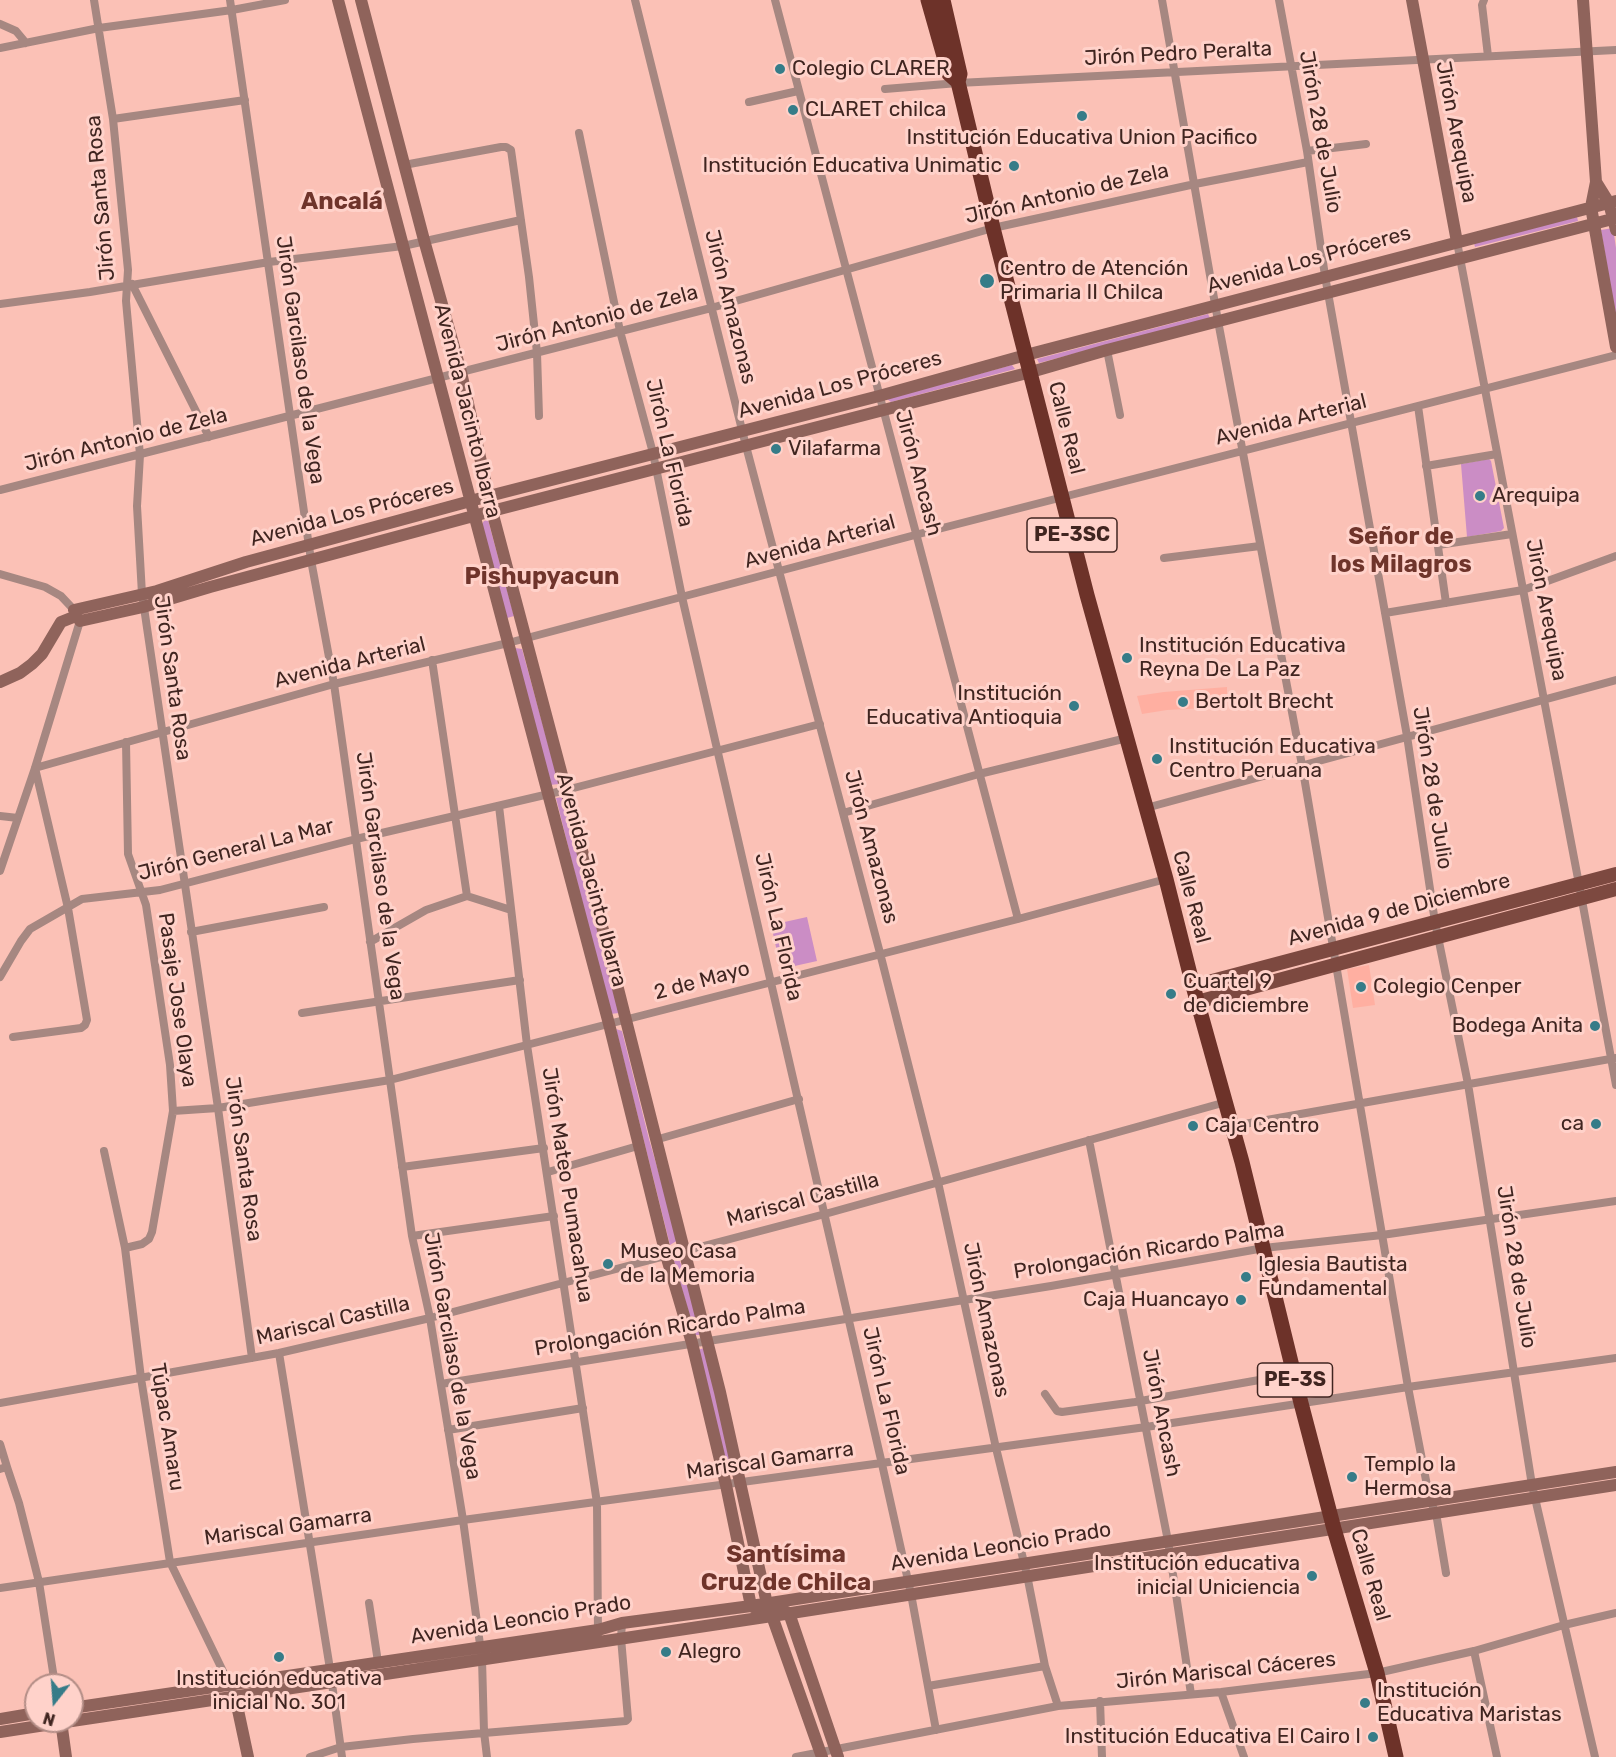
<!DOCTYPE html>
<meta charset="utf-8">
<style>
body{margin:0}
#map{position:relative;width:1616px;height:1757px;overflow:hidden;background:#fbc1b6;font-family:Rubik,sans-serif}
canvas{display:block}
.north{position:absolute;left:24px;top:1673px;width:60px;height:60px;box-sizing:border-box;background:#ffd2ca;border:2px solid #b38d86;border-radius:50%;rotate:197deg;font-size:16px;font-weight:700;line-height:24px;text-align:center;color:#402520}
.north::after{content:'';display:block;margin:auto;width:21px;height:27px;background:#367c88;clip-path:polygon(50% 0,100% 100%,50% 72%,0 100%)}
</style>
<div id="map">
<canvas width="1616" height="1757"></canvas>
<div class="north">N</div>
</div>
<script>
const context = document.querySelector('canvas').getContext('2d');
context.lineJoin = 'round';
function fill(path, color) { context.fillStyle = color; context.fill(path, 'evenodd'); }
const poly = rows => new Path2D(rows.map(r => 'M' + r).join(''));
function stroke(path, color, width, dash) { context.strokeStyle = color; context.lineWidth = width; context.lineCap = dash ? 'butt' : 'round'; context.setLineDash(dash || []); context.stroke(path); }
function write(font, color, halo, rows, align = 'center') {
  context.font = font + ' Rubik,sans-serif'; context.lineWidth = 6; context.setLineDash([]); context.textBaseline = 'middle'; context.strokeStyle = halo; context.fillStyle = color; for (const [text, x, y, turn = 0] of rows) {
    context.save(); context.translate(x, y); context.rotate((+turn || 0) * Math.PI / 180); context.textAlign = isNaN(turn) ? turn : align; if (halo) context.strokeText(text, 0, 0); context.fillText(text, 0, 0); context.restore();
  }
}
fill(poly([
 [1227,687,1227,707,1167,710,1142,714,1137,696,1164,692],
 [1369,965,1375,1005,1353,1008,1347,969]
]), '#ffafa1');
fill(poly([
 [1577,217,1578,221,1475,247,1474,243],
 [1613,228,1616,248,1616,320,1601,230],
 [1208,314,1210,318,1039,363,1037,359],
 [1012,365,1015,369,891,402,887,399],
 [1489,459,1491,461,1504,528,1501,531,1467,537,1461,464],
 [488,520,514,616,507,618,482,524,484,521],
 [515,648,522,649,559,784,550,785],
 [563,797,619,1013,610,1014,556,798],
 [807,917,817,961,781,969,771,925],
 [616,1029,622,1031,649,1139,678,1240,670,1245],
 [679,1259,691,1290,703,1335,695,1335,674,1261],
 [704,1348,733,1464,728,1476,698,1350]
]), '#cb8dc5');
stroke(poly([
 [94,0,113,119,128,270,126,301,140,455,137,506,142,594,218,1108,252,1358],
 [230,0,311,560,334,684,412,1236,430,1318,463,1520,482,1659,484,1732,487,1757],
 [635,0,746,446,880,953,938,1182,996,1448,1027,1575,1045,1666,1058,1706],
 [775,0,1018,919],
 [1162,0,1218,321,1302,765,1408,1387,1430,1501,1436,1513,1446,1573],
 [1279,0,1307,151,1325,276,1407,736,1435,922,1468,1084,1532,1485,1595,1757],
 [1484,0,1482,5,1488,56],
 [0,24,16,31,26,43],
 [0,48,99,28,232,10,285,0],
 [885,89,958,83,1616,50],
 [749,102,798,91],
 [113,119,245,100],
 [579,133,620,331,653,453,682,597,882,1464,911,1594,936,1730],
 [1307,151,1366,144],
 [404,165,501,147,506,147,511,150,529,277,537,353,539,416],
 [1457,242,1579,884,1616,1085],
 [132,284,209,437],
 [0,304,90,292,269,262,403,246,521,220],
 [1107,350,1120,415],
 [1418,406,1446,603],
 [1426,466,1497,454],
 [0,490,711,308,993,228,1195,184,1308,162],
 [1438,545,1512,534],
 [1164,558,1260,546],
 [0,574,45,587,61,596,76,612],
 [1385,613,1523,590,1616,556],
 [432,660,467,896],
 [499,806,527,1045,597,1503,598,1635],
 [1146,808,1616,680],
 [843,813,979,774,1127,738],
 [0,816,18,818],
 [0,871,35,768,80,621,80,618],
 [191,932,324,907],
 [370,942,426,910,467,896,511,910],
 [0,977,21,941,30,929,82,899,160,890,356,839,566,790,820,724],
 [302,1013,520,980],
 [13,1037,81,1028,85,1025,87,1020,68,908,35,768,334,684,508,643,915,535,1616,355],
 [173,1111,218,1108,390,1080,1018,919,1166,879],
 [1233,1126,1616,1058],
 [655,1140,799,1099],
 [1089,1140,1168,1541,1191,1694],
 [104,1151,125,1248,141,1378,170,1562,235,1696],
 [402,1167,544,1148],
 [548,1172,638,1146],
 [412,1236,554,1216],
 [125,1248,142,1244,149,1239,152,1232,173,1111,170,1065,146,905,128,854,126,742],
 [279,1353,330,1669,342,1757],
 [441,1384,1051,1286,1264,1248,1382,1235,1616,1201],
 [1045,1394,1057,1411,1062,1412,1135,1402,1293,1374],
 [0,1403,279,1353,430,1318,825,1214,1226,1102],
 [448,1430,583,1408],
 [0,1444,7,1467,0,1469],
 [7,1467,19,1503,39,1582,55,1685],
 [0,1588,463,1520,1146,1427,1408,1387,1616,1358],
 [369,1603,378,1662],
 [1474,1651,1497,1757],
 [928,1686,1045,1666],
 [1221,1692,1244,1757],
 [1100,1701,1102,1757],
 [310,1757,341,1747,413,1739,626,1721,628,1719,621,1638,622,1623],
 [796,1757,1058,1706,1221,1692,1377,1673,1474,1651,1564,1625,1616,1613]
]), '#a68781', 8);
stroke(poly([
 [338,0,609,1024,666,1255,692,1343,726,1485,751,1606,772,1616,822,1757],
 [361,0,424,240,461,372,492,511,607,945,720,1392,767,1604,789,1613,838,1757],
 [1412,0,1457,242],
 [1583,0,1596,182,1591,207,1616,347],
 [1596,182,1609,203,1616,230],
 [74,610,157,591,246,562,489,496,879,396,1026,355,1616,201],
 [80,621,143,607,210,587,492,511,1031,372,1107,350,1616,218],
 [0,682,20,673,32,664,42,654,61,622,76,616],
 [235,1696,248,1757],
 [72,1708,598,1630,622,1623,751,1606,1616,1472],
 [0,1719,36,1713],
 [61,1721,66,1757],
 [72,1721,772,1616,1616,1485],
 [0,1732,71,1721]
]), '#8f635b', 12);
stroke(poly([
 [1193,986,1616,874],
 [1197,1002,1616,889]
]), '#7d4940', 14);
stroke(poly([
 [928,0,949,74,958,82],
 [943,0,960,74,958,82,993,228,1087,595,1166,879,1193,986,1242,1162,1301,1403,1334,1529,1377,1673,1396,1757]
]), '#6d3229', 15);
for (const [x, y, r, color] of [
 [780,69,6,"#367c88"],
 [793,110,6,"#367c88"],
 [1082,116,6,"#367c88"],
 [1014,166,6,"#367c88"],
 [987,281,8,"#367c88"],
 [776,449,6,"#367c88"],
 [1480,496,6,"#367c88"],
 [1127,658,6,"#367c88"],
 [1183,702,6,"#367c88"],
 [1074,706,6,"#367c88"],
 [1157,759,6,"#367c88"],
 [1361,987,6,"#367c88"],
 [1171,994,6,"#367c88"],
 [1595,1026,6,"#367c88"],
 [1596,1124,6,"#367c88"],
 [1193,1126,6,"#367c88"],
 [608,1264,6,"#367c88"],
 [1246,1277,6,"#367c88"],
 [1241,1300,6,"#367c88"],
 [1352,1477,6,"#367c88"],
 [1312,1576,6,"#367c88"],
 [666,1652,6,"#367c88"],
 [279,1657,6,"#367c88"],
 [1365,1703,6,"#367c88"],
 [1373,1737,6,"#367c88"]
]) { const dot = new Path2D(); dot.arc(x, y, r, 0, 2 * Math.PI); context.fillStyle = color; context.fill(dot); stroke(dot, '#ffd2ca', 2); }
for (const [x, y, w] of [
 [1072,535,90],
 [1295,1380,75]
]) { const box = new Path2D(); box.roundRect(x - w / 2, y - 17, w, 34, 4.5); context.fillStyle = '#ffd2ca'; context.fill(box); stroke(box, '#402520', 1.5); }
write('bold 20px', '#402520', null, [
 ["PE-3SC",1072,535],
 ["PE-3S",1295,1380]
]);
write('21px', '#402520', '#ffd2ca', [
 ["Jirón Pedro Peralta",1178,54,-3],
 ["Jirón 28 de Julio",1320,132,80],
 ["Jirón Arequipa",1456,132,79],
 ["Jirón Antonio de Zela",1067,194,-13],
 ["Jirón Santa Rosa",101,198,-95],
 ["Avenida Los Próceres",1309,260,-15],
 ["Jirón Amazonas",730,307,76],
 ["Jirón Antonio de Zela",597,319,-15],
 ["Jirón Garcilaso de la Vega",300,360,82],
 ["Avenida Los Próceres",840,385,-15],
 ["Avenida Jacinto Ibarra",467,411,76],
 ["Avenida Arterial",1291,420,-14],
 ["Calle Real",1066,428,76],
 ["Jirón Antonio de Zela",126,440,-14],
 ["Jirón La Florida",669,453,77],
 ["Jirón Ancash",918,473,75],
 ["Avenida Los Próceres",352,513,-15],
 ["Avenida Arterial",820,542,-15],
 ["Jirón Arequipa",1546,610,79],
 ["Avenida Arterial",350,663,-14],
 ["Jirón Santa Rosa",172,678,82],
 ["Jirón 28 de Julio",1432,788,81],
 ["Jirón Amazonas",871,847,75],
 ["Jirón General La Mar",236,850,-14],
 ["Jirón Garcilaso de la Vega",380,876,82],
 ["Avenida Jacinto Ibarra",591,880,75],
 ["Calle Real",1191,897,75],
 ["Avenida 9 de Diciembre",1399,910,-15],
 ["Jirón La Florida",778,927,77],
 ["2 de Mayo",702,981,-15],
 ["Pasaje Jose Olaya",177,1000,82],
 ["Jirón Santa Rosa",243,1159,82],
 ["Jirón Mateo Pumacahua",567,1185,81],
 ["Mariscal Castilla",803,1200,-15],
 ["Prolongación Ricardo Palma",1149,1251,-9],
 ["Jirón 28 de Julio",1516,1267,81],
 ["Jirón Amazonas",986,1320,78],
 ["Mariscal Castilla",333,1321,-13],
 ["Prolongación Ricardo Palma",670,1328,-9],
 ["Jirón Garcilaso de la Vega",452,1356,80],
 ["Jirón La Florida",886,1401,77],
 ["Jirón Ancash",1161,1413,79],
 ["Túpac Amaru",167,1427,81],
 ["Mariscal Gamarra",770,1461,-8],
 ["Mariscal Gamarra",288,1527,-8],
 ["Avenida Leoncio Prado",1001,1547,-9],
 ["Calle Real",1370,1575,74],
 ["Avenida Leoncio Prado",521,1620,-9],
 ["Jirón Mariscal Cáceres",1226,1671,-6]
]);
write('21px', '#402520', '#ffd2ca', [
 ["Colegio CLARER",792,69],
 ["CLARET chilca",805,110],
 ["Institución Educativa Union Pacifico",1082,138,"center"],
 ["Institución Educativa Unimatic",1002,166,"right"],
 ["Centro de Atención",1000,269],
 ["Primaria II Chilca",1000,293],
 ["Vilafarma",788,449],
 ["Arequipa",1492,496],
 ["Institución Educativa",1139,646],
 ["Reyna De La Paz",1139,670],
 ["Institución",1062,694,"right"],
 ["Educativa Antioquia",1062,718,"right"],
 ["Bertolt Brecht",1195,702],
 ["Institución Educativa",1169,747],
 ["Centro Peruana",1169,771],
 ["Cuartel 9",1183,982],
 ["de diciembre",1183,1006],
 ["Colegio Cenper",1373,987],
 ["Bodega Anita",1583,1026,"right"],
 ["ca",1584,1124,"right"],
 ["Caja Centro",1205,1126],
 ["Museo Casa",620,1252],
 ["de la Memoria",620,1276],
 ["Iglesia Bautista",1258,1265],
 ["Fundamental",1258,1289],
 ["Caja Huancayo",1229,1300,"right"],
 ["Templo la",1364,1465],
 ["Hermosa",1364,1489],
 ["Institución educativa",1300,1564,"right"],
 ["inicial Uniciencia",1300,1588,"right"],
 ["Alegro",678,1652],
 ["Institución educativa",279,1679,"center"],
 ["inicial No. 301",279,1703,"center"],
 ["Institución",1377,1691],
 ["Educativa Maristas",1377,1715],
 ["Institución Educativa El Cairo I",1361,1737,"right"]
], 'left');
write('bold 24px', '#6f342b', '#ffd2ca', [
 ["Ancalá",342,202],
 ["Señor de",1401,537],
 ["los Milagros",1401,565],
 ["Pishupyacun",542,577],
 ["Santísima",786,1555],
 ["Cruz de Chilca",786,1583]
]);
</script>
